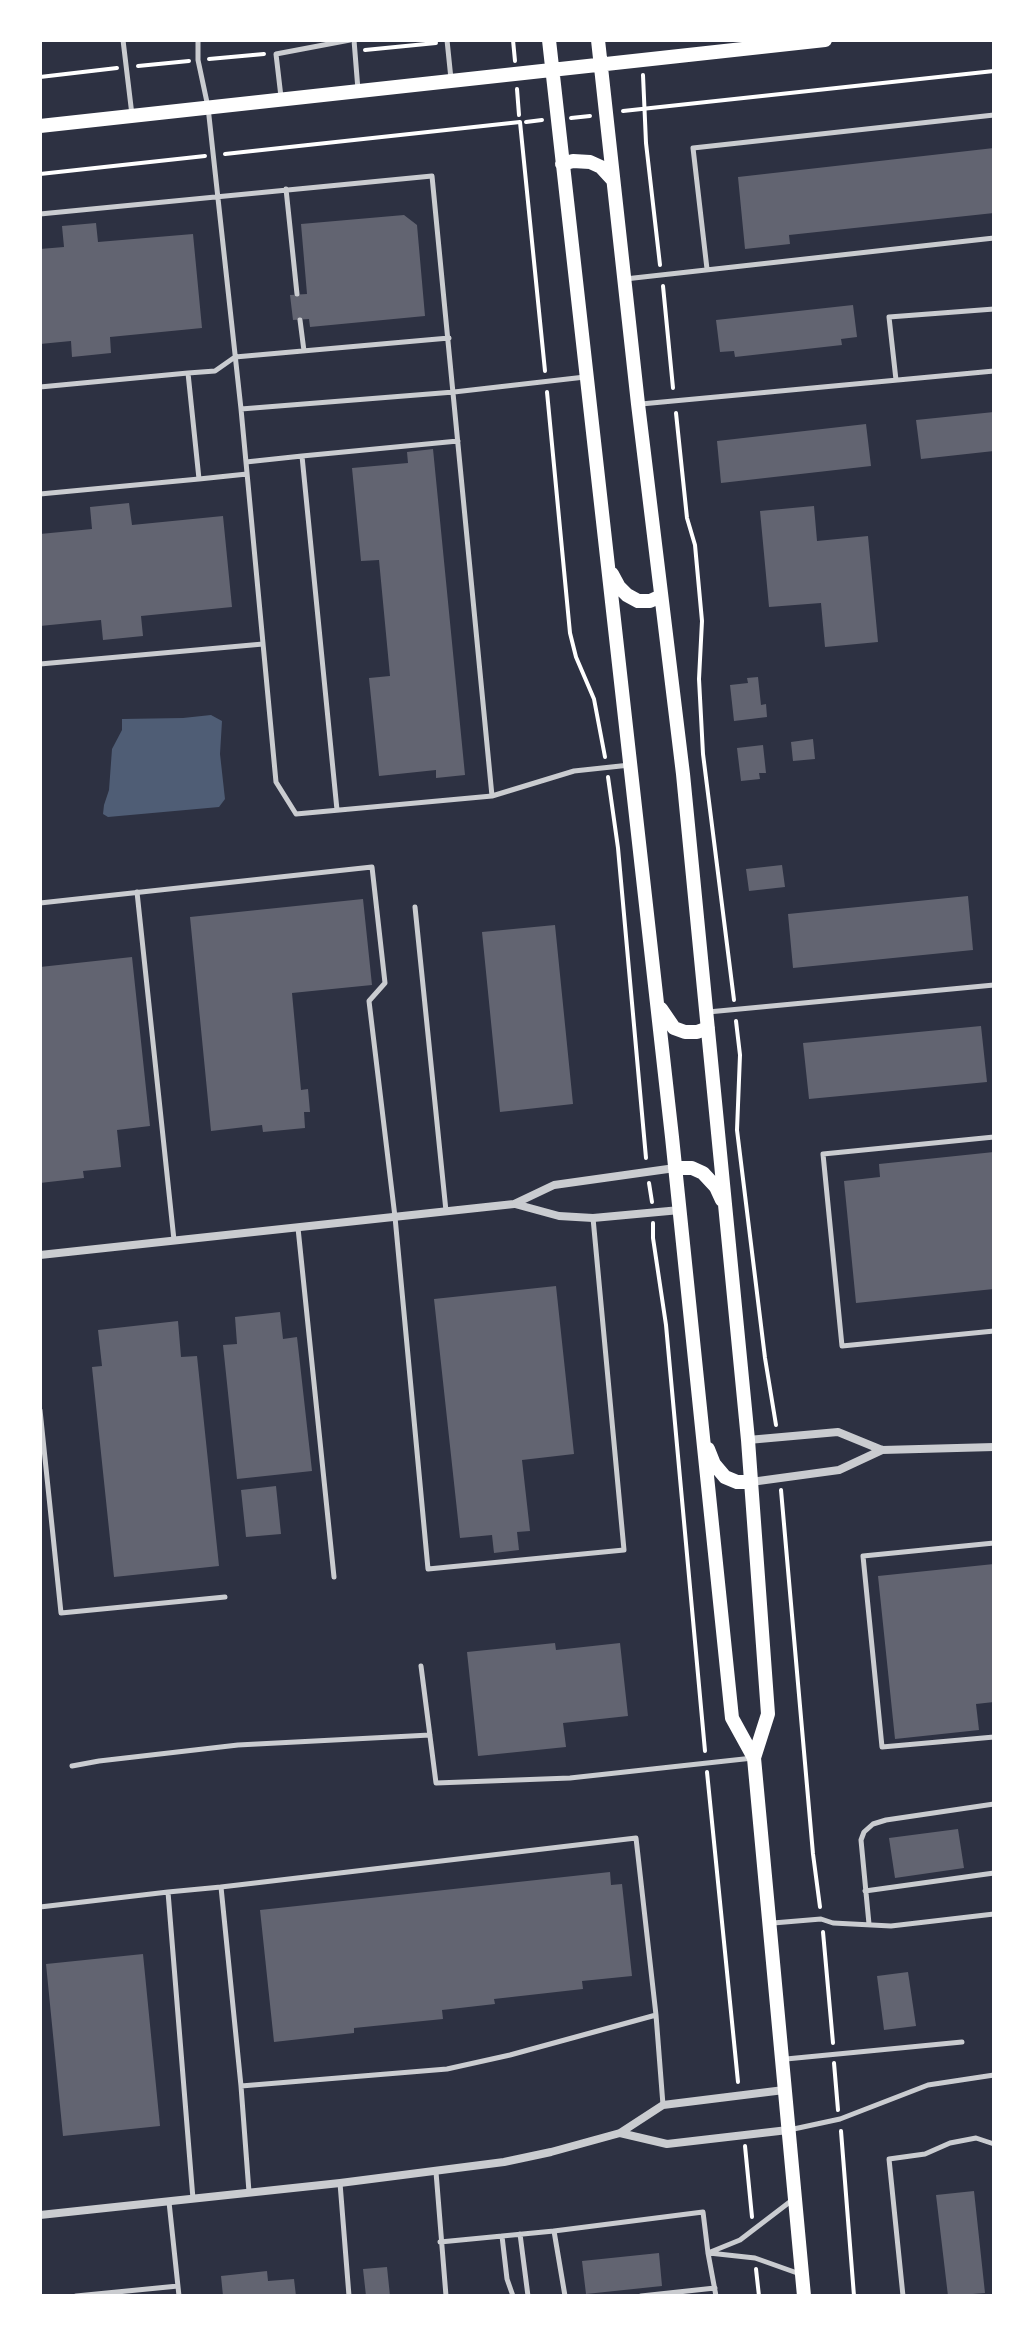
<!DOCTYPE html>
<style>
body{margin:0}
#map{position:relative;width:1034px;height:2336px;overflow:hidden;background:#2d3142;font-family:"Source Serif 4",serif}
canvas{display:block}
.frame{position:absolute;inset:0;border:42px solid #fff;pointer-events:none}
</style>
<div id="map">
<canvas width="1034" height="2336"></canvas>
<div class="frame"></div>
</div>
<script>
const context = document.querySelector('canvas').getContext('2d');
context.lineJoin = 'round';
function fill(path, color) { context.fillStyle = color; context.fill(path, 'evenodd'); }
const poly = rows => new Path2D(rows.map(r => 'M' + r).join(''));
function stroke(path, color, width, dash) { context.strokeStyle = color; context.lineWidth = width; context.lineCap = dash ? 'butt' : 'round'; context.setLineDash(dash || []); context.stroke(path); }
fill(poly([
 [211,715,222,721,220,754,225,799,219,807,108,817,103,814,104,805,109,790,112,749,122,730,122,719,183,718]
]), '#4f5d75');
fill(poly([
 [994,148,994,213,789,235,790,244,745,249,738,177],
 [404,215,417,225,425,316,310,327,309,319,293,320,290,295,307,294,301,224],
 [96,223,98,242,193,234,202,328,110,337,111,353,72,357,71,341,40,344,40,249,64,247,62,226],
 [853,305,857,337,841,339,842,345,735,357,734,351,720,352,716,320],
 [994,412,994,451,921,459,916,420],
 [866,424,871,466,721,483,717,441],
 [433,449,465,775,436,778,436,770,379,776,369,678,390,676,379,560,361,561,352,468,408,463,407,452],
 [129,503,132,525,223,516,232,607,141,616,143,636,103,640,101,620,40,626,40,534,92,529,90,507],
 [814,506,817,541,868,536,878,642,825,647,821,603,769,607,760,511],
 [758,677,761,705,766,704,767,717,734,721,730,685,748,683,747,678],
 [813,739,815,759,793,761,791,742],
 [763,745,766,773,759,773,760,779,741,781,737,748],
 [782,865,785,887,749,891,746,869],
 [968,896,973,950,793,968,788,914],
 [363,899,372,985,292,993,301,1090,308,1089,310,1112,304,1112,305,1128,263,1132,262,1125,211,1131,190,917],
 [555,925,573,1104,500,1112,482,932],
 [132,957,150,1126,117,1130,121,1167,83,1171,84,1178,40,1183,40,967],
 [981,1026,987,1082,809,1099,803,1043],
 [994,1152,994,1289,856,1303,844,1181,880,1177,879,1164],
 [556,1286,574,1454,522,1460,530,1531,517,1532,519,1550,494,1553,492,1535,460,1538,434,1299],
 [280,1312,283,1339,297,1337,312,1471,237,1479,223,1345,237,1344,235,1317],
 [178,1321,181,1357,197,1356,219,1566,114,1577,92,1367,102,1366,98,1330],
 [276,1486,281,1534,246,1537,241,1490],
 [994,1564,994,1702,976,1704,979,1730,895,1739,878,1576],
 [555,1643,556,1650,620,1643,628,1716,563,1723,566,1747,478,1756,467,1652],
 [958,1829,964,1868,895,1878,889,1838],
 [610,1872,611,1885,622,1884,632,1976,582,1981,583,1989,494,1999,495,2004,442,2010,443,2019,354,2028,354,2033,274,2042,260,1910],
 [143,1954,160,2126,63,2136,46,1964],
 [908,1972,916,2026,884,2030,877,1976],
 [974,2191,985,2293,948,2296,936,2195],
 [659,2253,662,2286,586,2294,582,2261],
 [387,2267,390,2296,366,2296,363,2269],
 [267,2271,268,2281,294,2279,296,2296,223,2296,221,2276]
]), '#626471');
stroke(poly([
 [513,40,515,61],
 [365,50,436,43],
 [209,59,264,54],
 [138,66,189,61],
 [643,75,646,143,660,265],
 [40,77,117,68],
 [517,89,519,115],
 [623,111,994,71],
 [571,118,590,116],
 [526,122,542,120],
 [225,154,520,122,545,371],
 [40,174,205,156],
 [663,286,673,388],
 [547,392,570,633,576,657,594,699,605,757],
 [676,413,687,518,695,545,702,621,699,679,703,754,734,1000],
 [608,777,618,848,646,1158],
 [736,1021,740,1055,737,1130,765,1358,776,1425],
 [649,1183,652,1202],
 [653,1223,653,1238,666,1325,705,1751],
 [781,1490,813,1854,820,1907],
 [707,1772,738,2082],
 [823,1932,833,2043],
 [834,2063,838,2110],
 [841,2131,854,2296],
 [745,2146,752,2217],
 [756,2269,759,2296]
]), '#fff', 4);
stroke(poly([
 [123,40,132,115],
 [198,40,198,60,208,107,241,409,454,392,585,377],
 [354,40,358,90],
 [447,40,451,79],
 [281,97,276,54,350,40],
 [286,189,297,294],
 [40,214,432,176,492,796],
 [707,269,693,148,994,115],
 [625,279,994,238],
 [300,320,304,351],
 [188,373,215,371,235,357,449,338],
 [896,380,889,317,994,309],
 [40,387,188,373,199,479,247,474],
 [641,404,994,371],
 [241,409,276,782,296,814,492,796,574,771,630,765],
 [302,456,458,441],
 [246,462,302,456,337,810],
 [40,494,199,479],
 [40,664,263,644],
 [137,892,174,1240],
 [40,903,372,867,385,983,369,1001,395,1217,428,1569,624,1550,593,1218],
 [415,907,446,1211],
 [708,1012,994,985],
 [994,1137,823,1154,842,1346,994,1331],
 [298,1228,334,1577],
 [40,1410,61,1613,225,1597],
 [994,1543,863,1556,882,1747,994,1737],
 [421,1666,436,1783,570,1778,753,1758],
 [72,1766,99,1761,238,1745,430,1735],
 [865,1891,994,1873],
 [168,1892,221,1887],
 [40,1907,168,1892,193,2199],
 [773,1923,821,1919,833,1923,891,1926,994,1914],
 [869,1924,861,1840,864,1832,873,1824,886,1820,994,1804],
 [656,2015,663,2105],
 [786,2059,962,2042],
 [241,2086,221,1887,636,1838,656,2015,510,2055,447,2069,241,2086,249,2192],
 [789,2130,840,2119,928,2085,994,2075],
 [436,2172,446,2296],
 [340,2183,349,2296],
 [169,2202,179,2296],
 [554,2231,565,2296],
 [520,2234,528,2296],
 [502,2236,507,2279,513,2296],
 [440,2242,554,2231,703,2212,708,2253,716,2296],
 [708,2253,740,2240,791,2201],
 [709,2253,755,2258,800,2274],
 [76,2296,178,2286],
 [641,2296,715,2288],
 [903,2296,889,2159,925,2154,950,2143,976,2138,994,2144]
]), '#caccd0', 5);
stroke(poly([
 [515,1204,559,1216,593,1218,680,1210],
 [40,1255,514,1204,554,1185,675,1168],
 [748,1440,838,1432,882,1450,994,1447],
 [751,1482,839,1470,882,1450],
 [620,2133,667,2144,788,2130],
 [40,2215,340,2183,504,2162,551,2152,620,2133,663,2105,784,2090]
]), '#caccd0', 8);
stroke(poly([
 [549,40,672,1137,732,1718,754,1758],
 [598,40,638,404,683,774,748,1440,768,1714,754,1758,804,2296],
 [40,126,825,40],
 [562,164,573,161,590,162,601,167,612,179],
 [612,574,619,587,627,595,638,601,650,601,661,596],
 [661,1009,674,1028,685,1032,697,1032,708,1028],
 [675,1168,692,1168,703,1173,716,1187,722,1200],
 [708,1449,714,1464,725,1477,737,1482,751,1482]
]), '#fff', 14);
</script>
